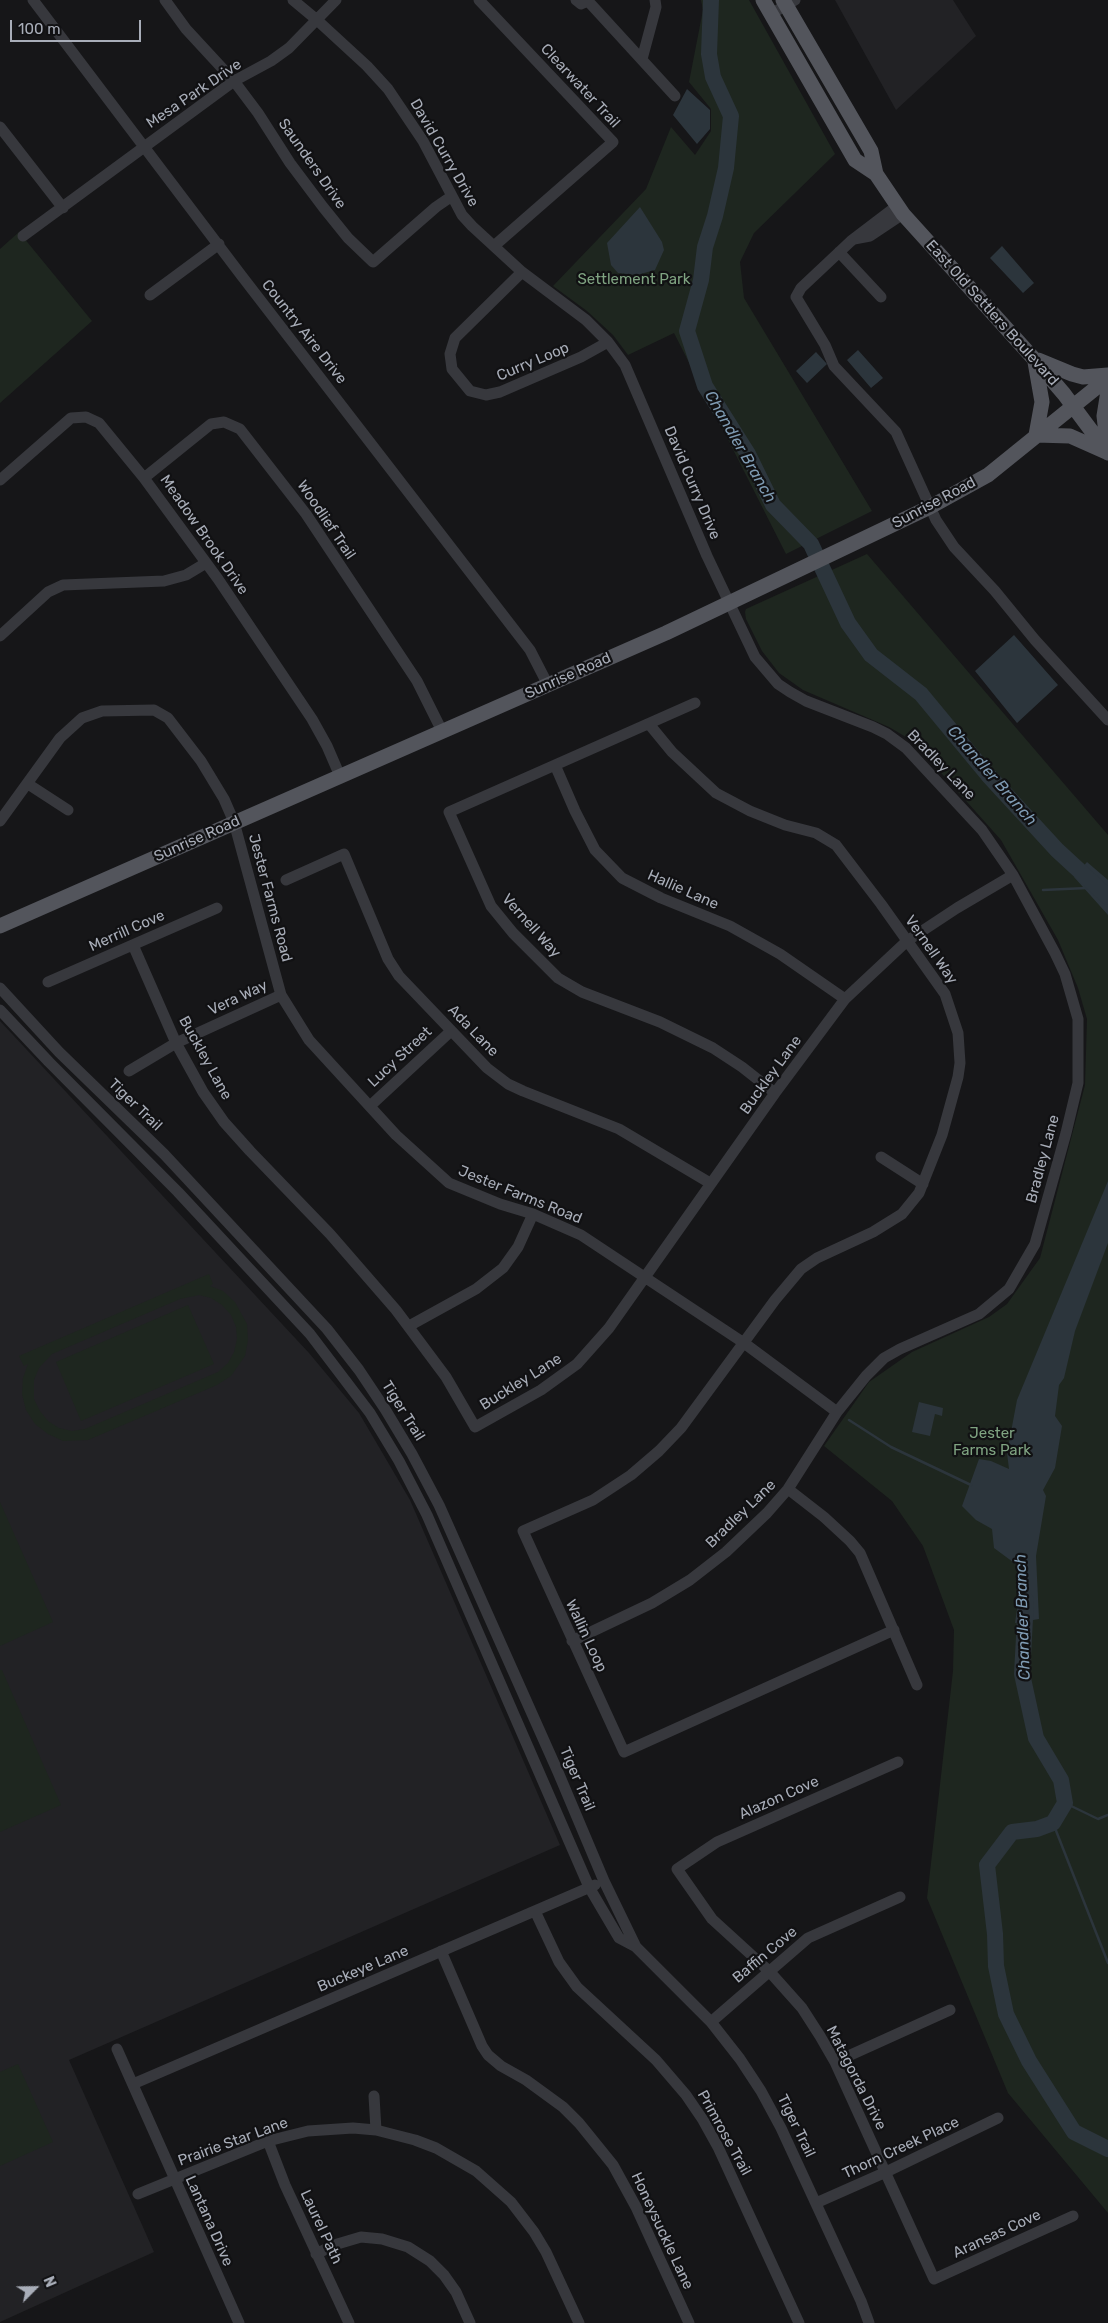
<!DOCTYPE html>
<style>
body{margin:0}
#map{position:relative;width:1108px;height:2323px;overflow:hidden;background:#161618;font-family:Rubik,sans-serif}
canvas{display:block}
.north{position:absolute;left:10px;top:2263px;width:50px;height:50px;-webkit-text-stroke:4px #111113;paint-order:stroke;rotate:67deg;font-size:14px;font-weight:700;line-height:20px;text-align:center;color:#a8adb8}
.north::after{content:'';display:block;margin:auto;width:18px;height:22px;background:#a8adb8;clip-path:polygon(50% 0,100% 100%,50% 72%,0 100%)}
.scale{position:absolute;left:10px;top:20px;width:131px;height:22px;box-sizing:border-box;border:2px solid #a8adb8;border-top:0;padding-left:6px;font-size:15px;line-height:18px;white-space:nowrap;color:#a8adb8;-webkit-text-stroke:4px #111113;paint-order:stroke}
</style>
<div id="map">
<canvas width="1108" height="2323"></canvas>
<div class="north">N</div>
<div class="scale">100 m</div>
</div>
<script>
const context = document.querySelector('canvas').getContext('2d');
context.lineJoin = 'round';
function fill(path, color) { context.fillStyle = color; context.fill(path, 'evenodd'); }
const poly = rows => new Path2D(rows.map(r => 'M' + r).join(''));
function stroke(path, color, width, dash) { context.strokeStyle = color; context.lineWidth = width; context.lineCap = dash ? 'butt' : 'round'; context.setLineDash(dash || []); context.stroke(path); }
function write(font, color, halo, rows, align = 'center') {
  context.font = font + ' Rubik,sans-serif'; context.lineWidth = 4.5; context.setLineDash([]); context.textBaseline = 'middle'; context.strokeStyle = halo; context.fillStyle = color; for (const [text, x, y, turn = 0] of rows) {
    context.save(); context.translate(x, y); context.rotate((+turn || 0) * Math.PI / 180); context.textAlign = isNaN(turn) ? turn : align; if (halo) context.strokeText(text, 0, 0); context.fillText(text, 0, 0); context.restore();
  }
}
fill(poly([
 [835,0,953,0,976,36,896,110],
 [0,1021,309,1353,359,1413,410,1500,560,1845,69,2060,154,2252,0,2322]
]), '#222225');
fill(poly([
 [701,0,749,0,835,154,754,233,740,262,744,298,872,511,786,554,674,333,628,355,613,335,587,311,553,286,646,189,671,127,695,155,711,131,711,109,689,82,703,10],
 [19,232,92,321,0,403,0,249],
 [867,554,1108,835,1108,2213,1008,2093,927,1898,953,1671,954,1630,923,1546,892,1501,824,1446,869,1382,912,1352,989,1317,1007,1304,1040,1258,1085,1085,1087,1019,1078,988,1058,940,1001,840,926,756,906,737,889,727,803,690,779,673,762,651,746,619,745,612,746,609],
 [209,1274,213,1284,210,1286,223,1291,235,1302,247,1324,248,1340,245,1356,231,1376,217,1385,88,1440,63,1441,48,1434,35,1424,26,1410,22,1394,23,1378,28,1364,24,1366,19,1356],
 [199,1295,211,1298,222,1305,231,1315,236,1327,237,1339,234,1352,228,1363,218,1372,85,1429,72,1431,59,1428,48,1421,40,1411,34,1399,34,1380,39,1368,52,1354,180,1299],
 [188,1305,214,1364,81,1421,56,1362],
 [0,1502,53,1622,0,1646],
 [0,1670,2,1670,61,1805,0,1832],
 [18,2064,53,2142,0,2166,0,2072]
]), '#1e261f');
fill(poly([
 [687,89,710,110,710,129,697,144,673,115],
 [640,207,662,242,664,250,655,270,637,275,618,273,611,265,607,243],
 [1002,246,1034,283,1023,293,990,258],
 [858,350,883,378,871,388,847,360],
 [816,352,827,364,807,383,796,371],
 [1014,635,1058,685,1017,723,975,671],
 [1087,862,1108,880,1108,915,1074,877],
 [1108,1181,1108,1243,1075,1331,1064,1378,1059,1385,1055,1416,1062,1426,1055,1468,1043,1490,1046,1496,1036,1556,1039,1619,1015,1623,1020,1589,1017,1565,994,1548,992,1529,976,1520,962,1506,979,1459,991,1461,1009,1469,1007,1453,1017,1400],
 [919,1402,943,1408,942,1416,935,1414,930,1436,912,1432]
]), '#2c353c');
stroke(poly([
 [1043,890,1087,888],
 [849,1420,891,1447,971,1485],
 [1065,1803,1098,1819,1108,1815],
 [1053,1823,1108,1963]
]), '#2c353c', 2.5);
stroke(poly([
 [711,0,709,54,713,77,731,116,726,168,715,216,705,247,701,280,687,331,705,386,748,454,773,505,811,544,848,623,871,655,921,694,988,775,1057,850,1108,897],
 [1026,1600,1022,1674,1036,1738,1061,1780,1065,1803,1053,1823,1037,1829,1012,1832,987,1865,995,1934,996,1966,1006,2014,1029,2061,1074,2132,1108,2149]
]), '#2c353c', 16);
stroke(poly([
 [33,0,241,275,530,650,548,685],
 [165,0,186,29,234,81,258,113,290,163,323,207,348,238,373,262,436,207,452,196],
 [293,0,317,20,367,66,388,89,423,141,462,215,472,226,522,272,586,320,608,342,625,365,707,556,755,657,778,684,790,692,806,701,873,727,887,734,906,748,982,830,1013,875,1055,953,1065,974,1078,1019,1078,1083,1066,1133,1035,1244,1009,1289,979,1314,900,1349,884,1358,866,1376,837,1412,788,1489,767,1513,726,1552,690,1580,652,1603,572,1641],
 [479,0,613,142,494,246],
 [576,0,581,4,588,1,675,96],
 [771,14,795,0],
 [642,59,656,7,655,0],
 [0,127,63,208],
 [897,206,851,241,801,288,796,297,825,345,834,366,896,432,936,520,954,547,995,591,1035,640,1108,720],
 [23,236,234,81,271,61,289,48,336,0],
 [854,239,870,236,903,214],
 [839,252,881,297],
 [522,272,455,338,450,354,452,369,470,391,486,395,500,392,581,357,608,342],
 [150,295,219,244],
 [144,478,211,424,224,422,240,429,306,514,417,681,442,731],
 [0,480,71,418,86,417,99,423,144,478,218,579,312,719,327,746,340,776],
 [0,636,48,592,63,585,164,581,186,575,206,563],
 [695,703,449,812,491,906,513,933,558,978,582,992,660,1022,713,1048,742,1067,775,1093],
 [649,724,672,752,716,793,750,811,785,825,816,833,836,845,881,904,945,994,958,1033,960,1063,958,1077,942,1135,919,1193,902,1214,873,1232,817,1258,801,1269,775,1300,681,1428,659,1451,631,1475,593,1500,523,1531,624,1752,894,1630],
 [555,765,575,811,595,850,622,878,661,898,730,926,780,954,845,999],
 [28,784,68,810],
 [0,821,60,738,82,718,102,711,154,710,168,718,201,761,224,799,234,822,281,995,309,1040,396,1135,449,1183,500,1204,533,1214,581,1235,744,1343,837,1412],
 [286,880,344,854,388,959,399,976,487,1068,508,1084,523,1091,619,1129,710,1183],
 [133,945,176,1043,203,1092,224,1122,250,1151,330,1234,396,1310,446,1377,475,1427,541,1390,577,1364,609,1328,775,1093,845,999,907,941,957,908,1013,875],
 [48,982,217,908],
 [0,988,59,1052,164,1154,327,1329,359,1370,385,1409,412,1454,439,1505,558,1772,604,1881,636,1947,711,2022,740,2059,761,2091,781,2128,861,2301,869,2323],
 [0,1010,49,1062,178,1192,310,1334,370,1413,399,1461,427,1515,589,1887,619,1938,636,1947],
 [129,1071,176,1043,281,995],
 [370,1106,451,1031],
 [881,1157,923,1184],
 [409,1326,476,1289,503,1268,518,1247,533,1214],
 [788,1489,824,1517,850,1541,860,1553,917,1685],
 [898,1762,717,1842,677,1869,712,1919,769,1971,802,2008,820,2036,835,2062,934,2279,1073,2216],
 [535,1911,559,1962,577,1987,656,2060,686,2095,703,2120,718,2147,799,2323],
 [441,1951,482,2046,488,2055,501,2066,526,2080,563,2107,579,2123,613,2165,636,2207,689,2323],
 [711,2022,808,1938,900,1897],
 [117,2049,239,2323],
 [835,2062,950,2010],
 [133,2084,595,1885],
 [374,2096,376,2130],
 [268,2141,285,2185,349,2323],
 [138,2194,268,2141,308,2131,353,2128,376,2130,415,2140,436,2148,476,2171,511,2202,534,2232,546,2252,579,2323],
 [816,2203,886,2172,998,2118],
 [316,2254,334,2245,361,2237,382,2239,408,2247,430,2261,444,2275,456,2292,470,2323]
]), '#37383d', 11);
stroke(poly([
 [763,0,855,160,876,174],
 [783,0,871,151,876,174,903,214,1034,359,1064,394,1108,453],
 [1038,360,1072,374,1083,377,1108,375],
 [1035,362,1042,402,1036,435,1070,436,1106,452],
 [1108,451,1104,416,1108,391],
 [0,926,666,633,930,507,988,475,1108,378]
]), '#53555c', 15);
write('15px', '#a8adb8', '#111113', [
 ["Clearwater Trail",580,86,47],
 ["Mesa Park Drive",194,94,-34],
 ["David Curry Drive",444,153,60],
 ["Saunders Drive",312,164,55],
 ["East Old Settlers Boulevard",992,313,48],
 ["Country Aire Drive",304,332,52],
 ["Curry Loop",533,362,-23],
 ["David Curry Drive",692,483,67],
 ["Sunrise Road",934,503,-28],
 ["Woodlief Trail",326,520,56],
 ["Meadow Brook Drive",204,535,55],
 ["Sunrise Road",568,676,-24],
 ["Bradley Lane",941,765,46],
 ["Sunrise Road",197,839,-24],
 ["Hallie Lane",683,890,24],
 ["Jester Farms Road",270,898,75],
 ["Vernell Way",531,926,48],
 ["Merrill Cove",127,931,-24],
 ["Vernell Way",931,950,55],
 ["Vera Way",238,998,-25],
 ["Ada Lane",473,1031,46],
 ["Lucy Street",400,1057,-43],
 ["Buckley Lane",205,1058,61],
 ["Buckley Lane",771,1075,-54],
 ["Tiger Trail",135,1105,44],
 ["Bradley Lane",1043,1159,-75],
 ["Jester Farms Road",520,1195,22],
 ["Buckley Lane",521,1382,-32],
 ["Tiger Trail",403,1411,58],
 ["Bradley Lane",741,1514,-44],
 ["Wallin Loop",586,1636,65],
 ["Tiger Trail",577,1779,67],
 ["Alazon Cove",779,1798,-24],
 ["Baffin Cove",765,1955,-40],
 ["Buckeye Lane",363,1969,-23],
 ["Matagorda Drive",856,2078,63],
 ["Tiger Trail",796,2126,64],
 ["Primrose Trail",724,2133,61],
 ["Prairie Star Lane",233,2142,-20],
 ["Thorn Creek Place",901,2148,-25],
 ["Lantana Drive",209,2221,66],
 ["Laurel Path",321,2227,65],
 ["Honeysuckle Lane",662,2231,65],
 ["Aransas Cove",997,2234,-25]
]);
write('15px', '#7fa381', '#111113', [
 ["Settlement Park",634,280],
 ["Jester",992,1434],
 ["Farms Park",992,1451]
]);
write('italic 16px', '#7f9bb3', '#111113', [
 ["Chandler Branch",740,447,60],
 ["Chandler Branch",992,776,49],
 ["Chandler Branch",1023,1617,-92]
]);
</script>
